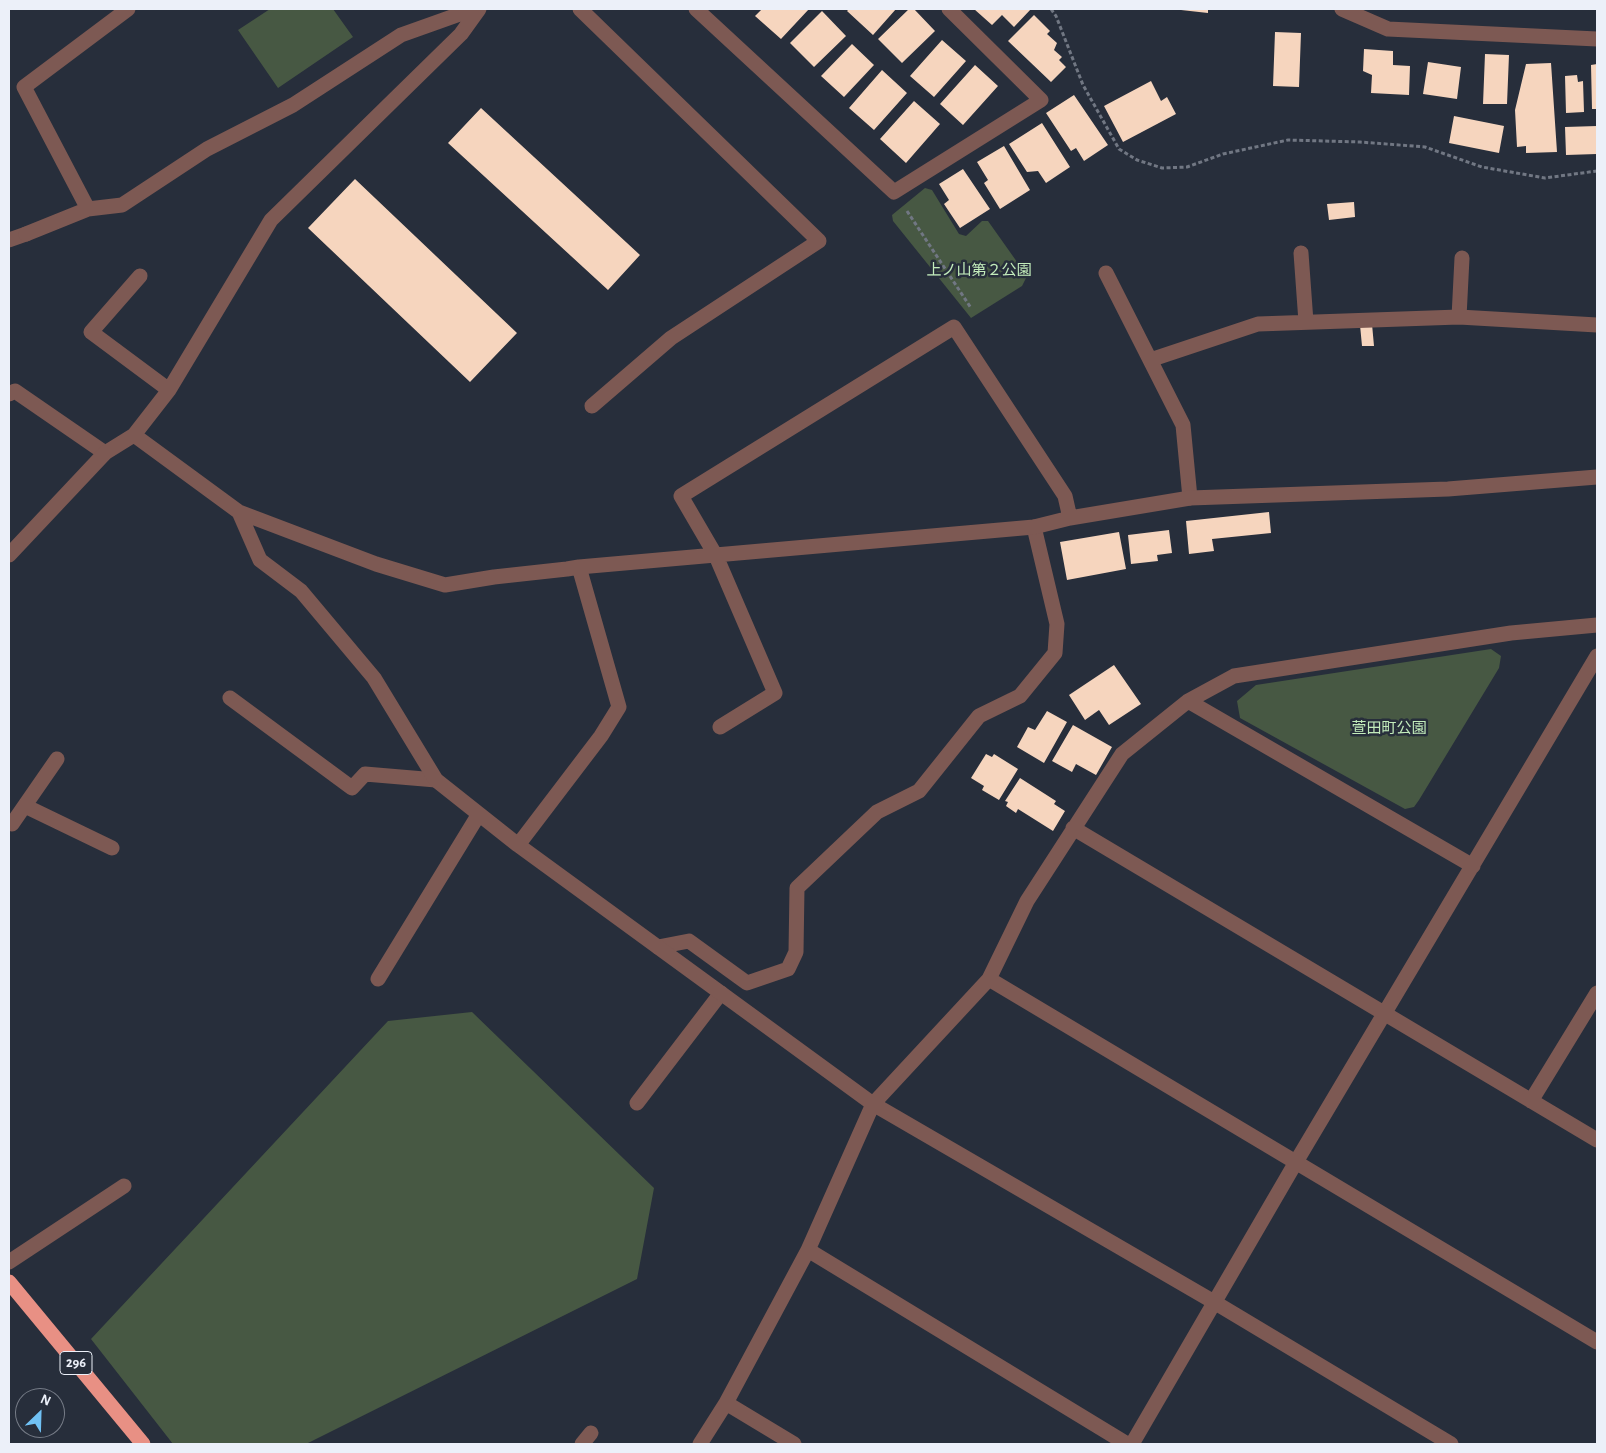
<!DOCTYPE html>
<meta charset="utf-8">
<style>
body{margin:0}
#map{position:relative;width:1606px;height:1453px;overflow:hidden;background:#272e3b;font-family:"Alegreya Sans",sans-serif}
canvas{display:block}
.frame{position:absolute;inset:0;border:10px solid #ecf0f9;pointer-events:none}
.north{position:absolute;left:15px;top:1388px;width:50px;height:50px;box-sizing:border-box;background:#272e3b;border:1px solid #767c87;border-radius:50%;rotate:24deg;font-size:14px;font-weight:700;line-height:20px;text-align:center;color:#ecf0f9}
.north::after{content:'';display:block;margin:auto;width:18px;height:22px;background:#70c1f4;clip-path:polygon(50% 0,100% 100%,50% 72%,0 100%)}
</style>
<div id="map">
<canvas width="1606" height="1453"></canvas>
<div class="frame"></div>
<div class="north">N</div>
</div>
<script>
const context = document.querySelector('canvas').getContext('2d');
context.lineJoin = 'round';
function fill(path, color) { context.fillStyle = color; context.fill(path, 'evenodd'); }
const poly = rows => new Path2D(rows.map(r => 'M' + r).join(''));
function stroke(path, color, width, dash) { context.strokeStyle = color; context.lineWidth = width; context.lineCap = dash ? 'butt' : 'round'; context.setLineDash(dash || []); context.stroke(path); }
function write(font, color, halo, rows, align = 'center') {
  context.font = font + ' "Alegreya Sans","Noto Sans JP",sans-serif'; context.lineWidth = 5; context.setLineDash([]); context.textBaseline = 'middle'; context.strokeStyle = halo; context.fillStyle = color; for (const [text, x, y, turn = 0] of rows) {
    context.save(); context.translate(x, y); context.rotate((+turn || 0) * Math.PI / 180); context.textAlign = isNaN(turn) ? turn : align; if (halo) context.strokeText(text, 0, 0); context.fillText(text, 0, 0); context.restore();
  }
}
fill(poly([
 [270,9,333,9,353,37,278,88,238,30],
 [925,188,932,190,959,234,966,236,982,221,988,221,1027,276,1022,286,971,318,893,221,892,215],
 [1491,649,1501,656,1499,668,1419,800,1414,807,1405,809,1240,718,1237,701,1256,685],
 [472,1012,654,1188,637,1279,306,1444,173,1444,91,1339,388,1021]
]), '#475843');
fill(poly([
 [762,9,809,9,781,39,755,16],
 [849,9,896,9,873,35,847,11],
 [909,9,914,9,935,31,902,63,878,39],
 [974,9,1031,9,1014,27,1002,15,992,25],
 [1181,9,1208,9,1208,13,1181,10],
 [822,11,846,36,814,67,790,43],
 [1034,15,1050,31,1047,34,1057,43,1054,50,1062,57,1059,60,1066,67,1051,82,1008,41],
 [1275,32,1301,33,1299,87,1273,86],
 [942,40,966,61,934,97,910,76],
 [852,44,874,65,844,97,821,76],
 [1364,49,1393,51,1393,65,1410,66,1409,95,1371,93,1372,75,1363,71],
 [1485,54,1509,55,1507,104,1483,104],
 [1428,62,1461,67,1457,99,1423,94],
 [1551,63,1557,152,1526,153,1526,146,1517,147,1515,110,1526,64],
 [1597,64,1597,109,1592,109,1591,65],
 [975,65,998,86,963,125,940,104],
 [882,70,907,93,874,130,849,108],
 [1577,75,1578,82,1583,81,1584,112,1566,113,1565,76],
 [1151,81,1161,101,1167,97,1176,114,1123,142,1104,106],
 [1074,95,1108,145,1084,161,1076,148,1071,151,1046,113],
 [914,101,940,124,906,163,880,139],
 [481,108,640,255,608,290,448,143],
 [1454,116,1504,126,1499,153,1449,143],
 [1042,123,1070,167,1046,183,1038,171,1027,172,1009,144],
 [1597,126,1597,154,1566,155,1565,127],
 [1004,146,1030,190,1000,209,984,183,988,180,977,162],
 [963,169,990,209,960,228,944,204,949,200,939,184],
 [355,179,517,333,470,382,308,228],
 [1354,202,1355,217,1329,220,1327,204],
 [1372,324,1374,346,1362,346,1360,325],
 [1269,512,1271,533,1212,539,1214,551,1189,554,1186,521],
 [1169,530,1172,553,1157,555,1158,561,1131,564,1128,535],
 [1119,532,1126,569,1067,580,1060,542],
 [1114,665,1141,704,1109,725,1099,710,1085,720,1069,695],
 [1047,711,1067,722,1044,763,1017,747,1028,727,1035,730],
 [1073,725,1112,747,1096,775,1076,764,1072,772,1052,761],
 [986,754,992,757,994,754,1018,769,999,800,982,790,984,786,971,778],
 [1020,778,1056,801,1054,804,1065,811,1053,831,1018,809,1016,813,1006,806,1008,802,1005,801]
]), '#f6d5be');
stroke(poly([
 [1051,9,1056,16,1083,85,1119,149,1137,160,1162,168,1187,167,1223,154,1288,140,1360,142,1425,147,1482,167,1545,178,1597,171],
 [907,211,971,308]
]), '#717783', 3, [4, 2.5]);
stroke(poly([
 [9,240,26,234],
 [1301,253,1306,322],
 [1106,273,1183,425,1190,498],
 [1459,317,1462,258],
 [1150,360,1258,324,1459,317,1597,325],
 [9,394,15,391,105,453],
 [230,698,352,788,365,774,436,780],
 [25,806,112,848],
 [9,821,12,824,57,759],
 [658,947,689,941,747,983,788,969,796,952,797,888,877,812,919,791,979,716,1020,696,1055,653,1057,624,1034,527],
 [637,1103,721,993],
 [9,1262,124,1186]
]), '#7d5953', 15);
stroke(poly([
 [580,9,819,241,671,338,592,406],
 [696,9,894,192,1041,100,949,9],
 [1342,9,1388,29,1597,39],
 [88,209,24,87,128,9],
 [26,234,88,209,122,205,207,149,293,105,401,35,474,9],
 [140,276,91,332,169,390],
 [134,435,239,512,260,560,301,591,374,678,436,780,518,845,873,1104,1214,1302,1451,1444],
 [239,512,376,564,445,585,494,577,567,569,579,567,1034,527,1070,518,1190,498,1448,489,1597,477],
 [9,555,105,453,134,435,169,390,271,220,461,34,479,9],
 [1188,701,1473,866],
 [720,727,775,693,716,556,681,496,954,327,1065,496,1070,518],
 [1073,828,1597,1140],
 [518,845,601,736,619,707,579,567],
 [378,979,479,814],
 [989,979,1597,1342],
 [1531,1101,1597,993],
 [808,1250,1127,1444],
 [726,1403,794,1444],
 [582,1444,591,1433],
 [700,1444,726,1403,808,1250,873,1104,989,979,1027,901,1122,754,1188,701,1234,676,1511,633,1597,625],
 [1132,1444,1296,1162,1597,656]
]), '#7d5953', 15);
stroke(poly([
 [9,1282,143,1444]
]), '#e89084', 15);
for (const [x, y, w] of [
 [76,1363,32]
]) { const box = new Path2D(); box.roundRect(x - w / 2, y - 11.5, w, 23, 4); context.fillStyle = '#272e3b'; context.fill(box); stroke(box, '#ecf0f9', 1); }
write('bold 14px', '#ecf0f9', null, [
 ["296",76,1363]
]);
write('15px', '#c3ecbb', '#272e3b', [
 ["上ノ山第２公園",979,270],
 ["萱田町公園",1389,728]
]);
</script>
